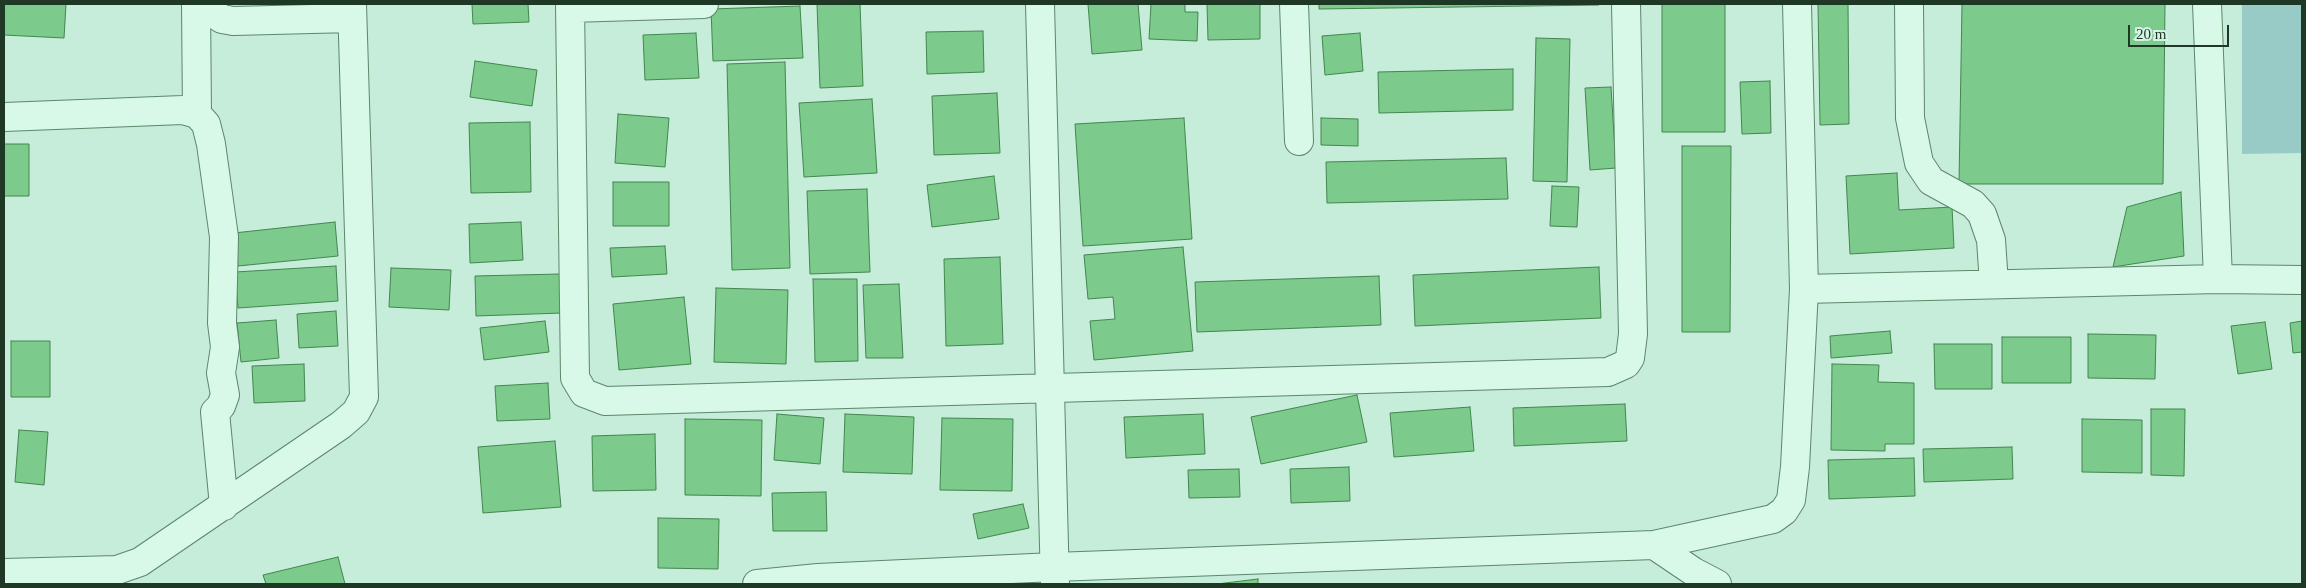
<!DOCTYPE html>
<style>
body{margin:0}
#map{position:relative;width:2306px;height:588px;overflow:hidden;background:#c5edd9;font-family:Georgia,serif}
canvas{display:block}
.frame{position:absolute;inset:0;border:5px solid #1f3826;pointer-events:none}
.scale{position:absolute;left:2128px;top:25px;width:101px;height:22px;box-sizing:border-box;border:2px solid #1f3826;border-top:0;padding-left:6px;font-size:15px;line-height:18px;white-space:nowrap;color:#1f3826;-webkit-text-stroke:4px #d5f4e5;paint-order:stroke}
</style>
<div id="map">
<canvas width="2306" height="588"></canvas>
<div class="frame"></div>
<div class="scale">20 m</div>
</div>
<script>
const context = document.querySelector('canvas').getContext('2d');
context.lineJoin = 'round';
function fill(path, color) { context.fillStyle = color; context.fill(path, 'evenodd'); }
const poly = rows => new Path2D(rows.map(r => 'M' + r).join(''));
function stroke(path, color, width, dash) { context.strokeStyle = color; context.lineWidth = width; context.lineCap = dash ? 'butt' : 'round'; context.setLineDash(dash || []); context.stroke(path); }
fill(poly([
 [2242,4,2302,4,2302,153,2242,154]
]), '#99cbc6');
const building = poly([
 [4,4,66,4,64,38,4,35,4,4],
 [472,4,528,4,529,22,473,24,472,4],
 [817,4,860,4,863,86,820,88,817,4],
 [1088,4,1138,4,1142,50,1092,54,1088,4],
 [1151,4,1185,4,1185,12,1198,12,1197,41,1149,39,1151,4],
 [1207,4,1260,4,1260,39,1208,40,1207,4],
 [1319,4,1599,4,1599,5,1319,9,1319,4],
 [1662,4,1725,4,1725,132,1662,132,1662,4],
 [1818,4,1848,4,1849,124,1820,125,1818,4],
 [1962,4,2165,4,2163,184,1959,184,1962,4],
 [800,6,803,58,713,61,711,9,800,6],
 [983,31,984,72,927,74,926,32,983,31],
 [696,33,699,78,645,80,643,35,696,33],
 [1360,33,1363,71,1325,75,1322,36,1360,33],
 [1536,38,1570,39,1567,182,1533,181,1536,38],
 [475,61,537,70,532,106,470,97,475,61],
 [785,62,790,268,732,270,727,64,785,62],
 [1513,69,1513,110,1379,113,1378,72,1513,69],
 [1770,81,1771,133,1742,134,1740,82,1770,81],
 [1611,87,1616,168,1590,170,1585,88,1611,87],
 [997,93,1000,153,934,155,932,96,997,93],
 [872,99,877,173,804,177,799,103,872,99],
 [618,114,669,118,665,167,615,163,618,114],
 [1184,118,1192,239,1083,246,1075,124,1184,118],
 [1321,118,1358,119,1358,146,1321,145,1321,118],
 [530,122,531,192,471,193,469,123,530,122],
 [4,144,29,144,29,196,4,196,4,144],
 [1682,146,1731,146,1730,332,1682,332,1682,146],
 [1506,158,1508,199,1327,203,1326,162,1506,158],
 [1897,173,1899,210,1952,207,1954,248,1850,254,1846,176,1897,173],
 [994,176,999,219,932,227,927,185,994,176],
 [613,182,669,182,669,226,613,226,613,182],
 [1552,186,1579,187,1577,227,1550,226,1552,186],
 [867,189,870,272,810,274,807,191,867,189],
 [2181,192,2184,256,2113,267,2127,207,2181,192],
 [335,222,338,256,238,266,234,233,335,222],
 [521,222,523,260,470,263,469,224,521,222],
 [665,246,667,274,612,277,610,248,665,246],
 [1183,247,1193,351,1094,360,1090,321,1115,319,1113,297,1088,299,1084,255,1183,247],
 [1000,257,1003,344,946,346,944,259,1000,257],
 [336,266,338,301,238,308,235,272,336,266],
 [1599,267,1601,318,1415,326,1413,275,1599,267],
 [391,268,451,270,449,310,389,307,391,268],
 [560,274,562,313,476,316,475,276,560,274],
 [1379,276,1381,325,1197,332,1195,282,1379,276],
 [813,279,857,279,858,361,815,362,813,279],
 [899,284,903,358,866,358,863,285,899,284],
 [716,288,788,290,786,364,714,362,716,288],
 [684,297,691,364,619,370,613,304,684,297],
 [336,311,338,346,299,348,297,314,336,311],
 [276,320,279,358,241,362,237,323,276,320],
 [545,321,549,352,484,360,480,328,545,321],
 [2302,321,2302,352,2293,353,2290,323,2302,321],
 [2265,322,2272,369,2238,374,2231,326,2265,322],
 [1890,331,1892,353,1831,358,1830,336,1890,331],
 [2088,334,2156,335,2155,379,2088,378,2088,334],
 [2002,337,2071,337,2071,383,2002,383,2002,337],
 [11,341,50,341,50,397,11,397,11,341],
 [1934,344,1992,344,1992,389,1935,389,1934,344],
 [304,364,305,401,254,403,252,366,304,364],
 [1832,364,1879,365,1878,382,1914,383,1914,444,1885,444,1885,451,1831,450,1832,364],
 [548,383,550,419,497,421,495,386,548,383],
 [1357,395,1367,442,1261,464,1251,417,1357,395],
 [1625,404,1627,441,1514,446,1513,408,1625,404],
 [1470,407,1474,451,1394,457,1390,413,1470,407],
 [2151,409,2185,409,2184,476,2151,475,2151,409],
 [777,414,824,418,820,464,774,460,777,414],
 [845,414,914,417,912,474,843,472,845,414],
 [1203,414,1205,454,1126,458,1124,417,1203,414],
 [942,418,1013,419,1012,491,940,490,942,418],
 [685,419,762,420,761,496,685,495,685,419],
 [2082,419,2142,420,2142,473,2082,472,2082,419],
 [19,430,48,432,44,485,15,482,19,430],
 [655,434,656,490,593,491,592,436,655,434],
 [555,441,561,507,483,513,478,447,555,441],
 [2012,447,2013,479,1924,482,1923,449,2012,447],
 [1914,458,1915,496,1829,499,1828,460,1914,458],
 [1349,467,1350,501,1291,503,1290,469,1349,467],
 [1239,469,1240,497,1189,498,1188,470,1239,469],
 [826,492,827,531,773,531,772,493,826,492],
 [1023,504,1029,528,978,539,973,514,1023,504],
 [658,518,719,519,718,569,658,568,658,518],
 [338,557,345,584,266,584,263,575,338,557],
 [1258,579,1258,584,1217,584,1258,579]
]);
fill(building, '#7cca8c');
stroke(building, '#42864f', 1);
const minor = poly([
 [196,4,197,114],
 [206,4,213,13,222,19,233,21,352,18],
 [570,4,575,378,584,393,605,401,1608,372,1626,364,1630,358,1633,334,1626,4],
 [1040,4,1055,584],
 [1294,4,1299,141],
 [1909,4,1910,118,1919,163,1931,181,1973,204,1982,214,1991,240,1994,284],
 [2207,4,2218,279],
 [570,8,704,4],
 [4,117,183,110,197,114,206,124,211,144,224,237,222,323,225,347,221,373,225,395,221,406,215,412,224,506],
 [1804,289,2218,279,2302,280],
 [1654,545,1694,572,1717,584],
 [4,573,117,570,140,562,341,425,356,412,364,397,352,4],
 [757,584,818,578,1054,567,1654,545,1773,519,1784,511,1791,500,1795,467,1804,289,1797,4]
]);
stroke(minor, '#5c876a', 30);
stroke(minor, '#d8f8e8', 28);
</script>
